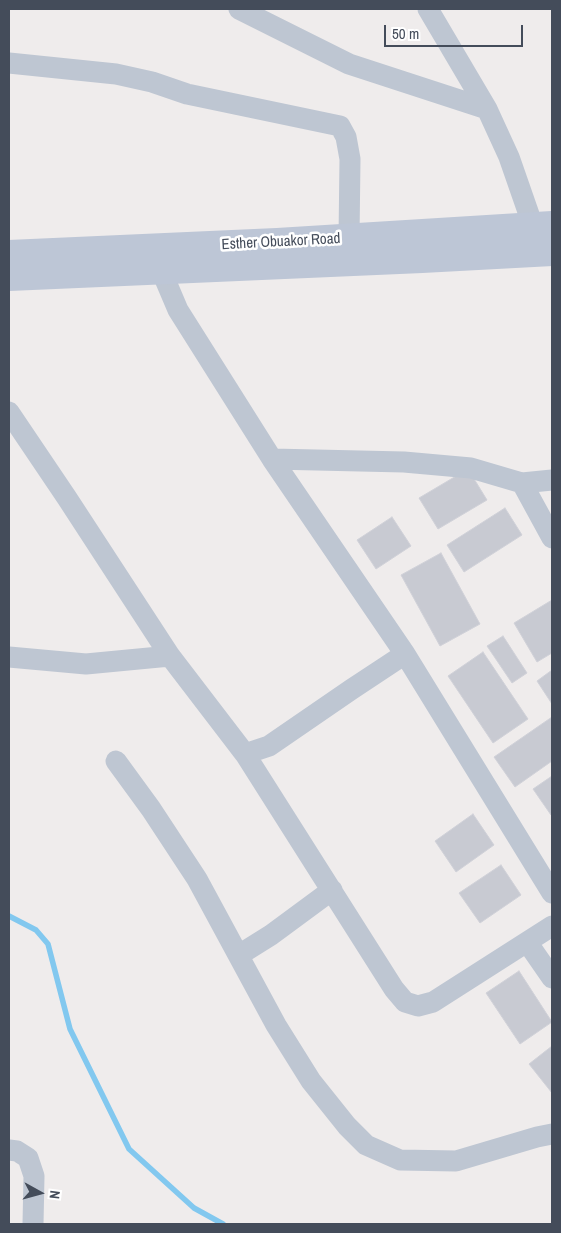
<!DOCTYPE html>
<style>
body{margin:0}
#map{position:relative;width:561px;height:1233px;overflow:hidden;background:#efecec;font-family:"Archivo Narrow",sans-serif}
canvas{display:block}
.frame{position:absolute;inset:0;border:10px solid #444c5a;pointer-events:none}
.north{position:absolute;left:15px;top:1168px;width:50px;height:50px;-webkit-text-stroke:4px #fff;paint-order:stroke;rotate:97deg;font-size:14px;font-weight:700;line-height:20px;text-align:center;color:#444c5a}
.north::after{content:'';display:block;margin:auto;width:18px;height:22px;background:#444c5a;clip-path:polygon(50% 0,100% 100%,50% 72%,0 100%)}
.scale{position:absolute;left:384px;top:25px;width:139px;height:22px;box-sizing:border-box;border:2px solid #444c5a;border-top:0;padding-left:6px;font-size:15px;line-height:18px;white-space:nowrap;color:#444c5a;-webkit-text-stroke:4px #fff;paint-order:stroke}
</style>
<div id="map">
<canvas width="561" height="1233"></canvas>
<div class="frame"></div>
<div class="north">N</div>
<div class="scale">50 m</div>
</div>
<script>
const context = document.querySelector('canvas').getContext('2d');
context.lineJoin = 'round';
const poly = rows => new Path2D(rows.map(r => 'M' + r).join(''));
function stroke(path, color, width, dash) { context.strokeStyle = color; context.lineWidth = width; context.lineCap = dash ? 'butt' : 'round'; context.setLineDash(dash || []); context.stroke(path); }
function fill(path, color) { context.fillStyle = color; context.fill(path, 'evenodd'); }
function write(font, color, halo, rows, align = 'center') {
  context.font = font + ' "Archivo Narrow",sans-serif'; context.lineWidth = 5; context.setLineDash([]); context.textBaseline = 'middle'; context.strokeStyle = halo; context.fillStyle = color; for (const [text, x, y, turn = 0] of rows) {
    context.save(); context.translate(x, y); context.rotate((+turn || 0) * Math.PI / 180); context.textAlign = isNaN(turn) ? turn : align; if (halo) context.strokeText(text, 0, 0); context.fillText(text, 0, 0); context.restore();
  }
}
stroke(poly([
 [9,916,36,930,48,944,70,1029,129,1149,194,1208,223,1224]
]), '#82c8ef', 5.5);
const building = poly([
 [468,469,487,500,438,529,419,498,468,469],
 [505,508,522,535,464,572,447,545,505,508],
 [392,517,411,546,376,569,357,540,392,517],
 [441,553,480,624,440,646,401,575,441,553],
 [552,600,552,653,537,662,514,623,552,600],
 [503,636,527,673,512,683,487,646,503,636],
 [483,652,528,719,493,743,448,676,483,652],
 [552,670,552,704,537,681,552,670],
 [552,717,552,761,515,787,494,757,552,717],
 [552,776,552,815,551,815,533,789,552,776],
 [473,814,494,845,456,872,435,841,473,814],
 [501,865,521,895,480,923,459,893,501,865],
 [519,971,552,1022,520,1044,486,993,519,971],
 [552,1046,552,1093,529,1064,552,1046]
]);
fill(building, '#c8cad2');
stroke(building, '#d0d1d8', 1);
stroke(poly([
 [239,9,349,64,487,109],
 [428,9,487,109,509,157,533,226,533,241],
 [9,63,116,74,152,82,187,94,340,126,346,137,350,159,349,238],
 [161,270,178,310,272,459,405,654,552,893],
 [9,412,67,498,170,656,245,754,394,989,405,1002,418,1006,433,1002,552,926],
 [272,459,404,462,471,468,522,483,552,480],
 [522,483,552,538],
 [9,657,86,664,170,656],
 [245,754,269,746,352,689,405,654],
 [116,761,151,809,197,879,276,1025,311,1081,347,1126,366,1145,400,1160,456,1161,537,1137,552,1134],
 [527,942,552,978],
 [239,955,271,935,332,890],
 [9,1150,17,1151,28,1158,34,1176,33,1224]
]), '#bec6d2', 21);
stroke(poly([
 [9,254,277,242,552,225],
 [9,277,422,259,552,252]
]), '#bdc6d6', 28);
write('15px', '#444c5a', '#fff', [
 ["Esther Obuakor Road",281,242,-3]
]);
</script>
